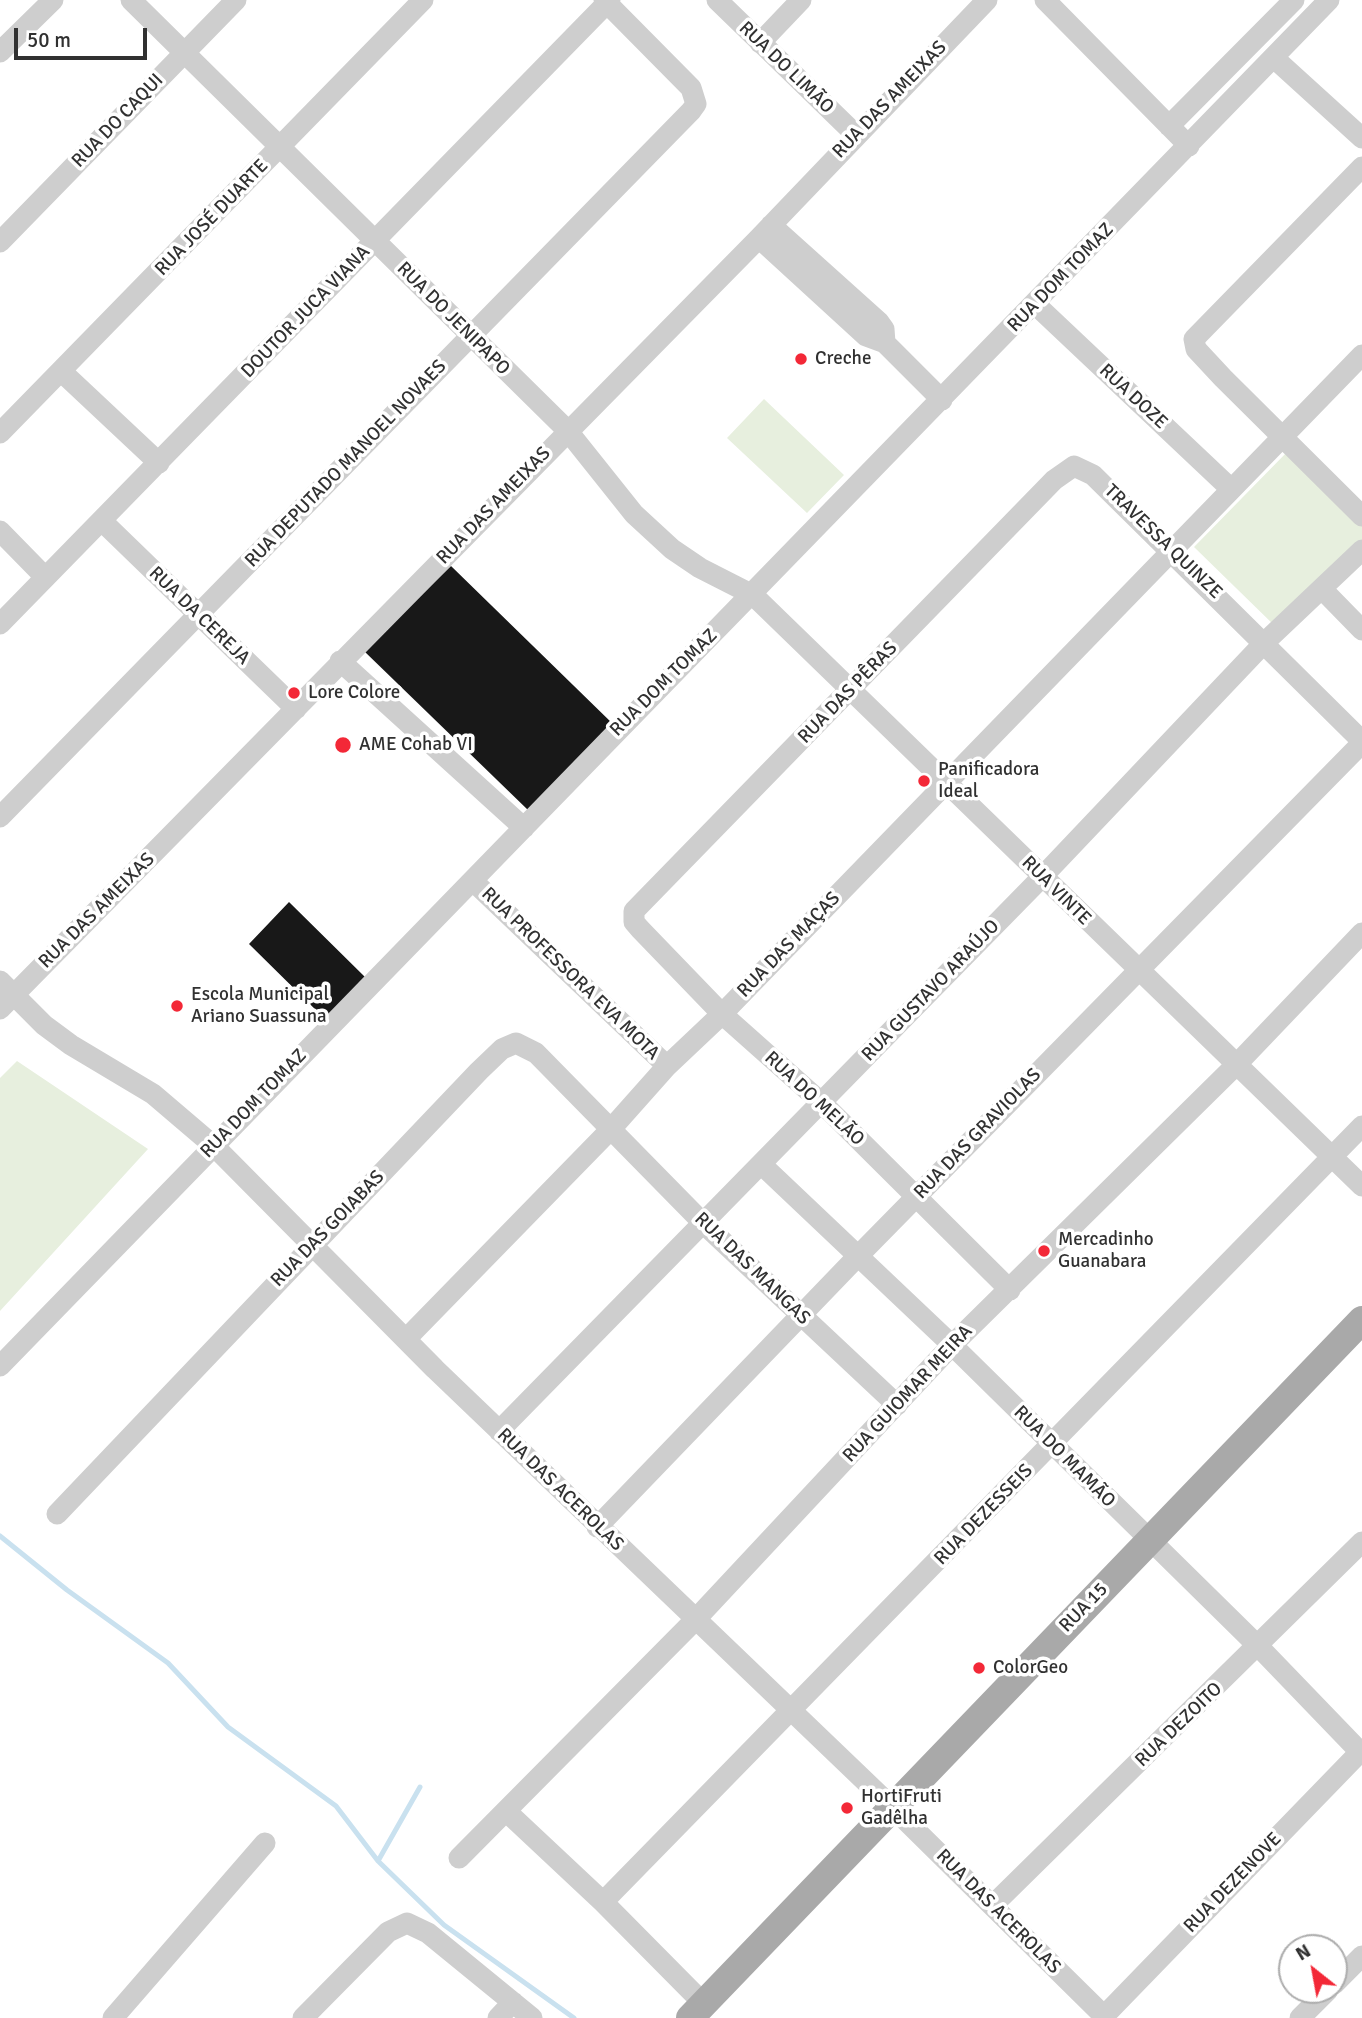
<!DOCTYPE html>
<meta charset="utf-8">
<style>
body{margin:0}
#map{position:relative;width:1362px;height:2018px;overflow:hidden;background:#fff;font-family:Signika,sans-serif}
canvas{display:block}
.north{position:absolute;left:1278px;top:1934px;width:70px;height:70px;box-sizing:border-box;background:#fff;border:2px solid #adadad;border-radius:50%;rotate:329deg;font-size:19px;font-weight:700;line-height:28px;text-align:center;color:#313131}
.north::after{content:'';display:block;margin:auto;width:24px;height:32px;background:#f32837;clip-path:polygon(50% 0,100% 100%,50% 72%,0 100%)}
.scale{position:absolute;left:14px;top:28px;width:133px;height:32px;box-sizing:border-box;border:4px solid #313131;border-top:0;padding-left:9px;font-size:21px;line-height:24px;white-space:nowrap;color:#313131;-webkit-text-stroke:5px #fff;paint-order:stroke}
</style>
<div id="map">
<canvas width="1362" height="2018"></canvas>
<div class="north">N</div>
<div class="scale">50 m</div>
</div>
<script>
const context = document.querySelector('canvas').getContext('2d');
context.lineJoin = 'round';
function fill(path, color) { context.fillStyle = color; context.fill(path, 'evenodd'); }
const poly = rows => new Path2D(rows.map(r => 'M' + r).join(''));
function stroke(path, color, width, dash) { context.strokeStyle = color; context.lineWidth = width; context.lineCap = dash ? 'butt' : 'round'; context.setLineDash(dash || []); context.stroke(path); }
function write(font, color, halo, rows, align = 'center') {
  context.font = font + ' Signika,sans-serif'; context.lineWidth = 7; context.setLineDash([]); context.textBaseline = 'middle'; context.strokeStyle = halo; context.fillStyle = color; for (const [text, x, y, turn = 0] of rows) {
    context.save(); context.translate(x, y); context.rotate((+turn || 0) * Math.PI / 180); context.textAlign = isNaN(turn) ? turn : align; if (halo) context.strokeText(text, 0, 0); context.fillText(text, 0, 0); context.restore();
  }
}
fill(poly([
 [764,399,844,475,807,513,727,438],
 [1288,451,1362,523,1362,541,1277,628,1194,547],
 [17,1061,148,1149,0,1311,0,1078]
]), '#e7efde');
stroke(poly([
 [0,1536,67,1590,168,1663,228,1727,336,1806,378,1861,444,1925,574,2018],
 [378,1861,420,1787]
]), '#c9e1ef', 5);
fill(poly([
 [451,566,614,725,529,811,364,651],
 [289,902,365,977,325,1019,249,944]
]), '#181818');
stroke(poly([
 [131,0,567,430,634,514,672,549,700,568,753,595,1362,1186],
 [717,0,855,134],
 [1045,0,1189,146],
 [760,43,801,0],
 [0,52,53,0],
 [1274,58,1362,138],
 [1169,126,1294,0],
 [1362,167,1194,339,1196,349,1223,378,1362,516],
 [771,225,879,322,884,329,885,343],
 [759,238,866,336,885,343,942,400],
 [0,242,236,0],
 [1035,304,1231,489],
 [62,372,159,463],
 [0,433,423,0],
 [103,522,296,709],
 [0,531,45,577],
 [1322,589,1362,630],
 [0,624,610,0],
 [340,661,524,828],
 [0,817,691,111,696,104,691,88,604,0],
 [473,881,667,1066],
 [0,981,44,1025,71,1045,153,1094,214,1146,435,1369,891,1806,1106,2018],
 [0,1009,759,238,987,0],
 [762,1165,952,1345,1259,1647,1362,1754],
 [1010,1290,822,1103,722,1014,640,929,634,922,634,911,1054,480,1074,466,1093,475,1362,741],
 [406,1339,611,1129,667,1066,722,1014,1362,355],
 [0,1366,1329,0],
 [499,1431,1042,877,1265,642,1362,550],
 [57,1514,479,1071,502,1049,516,1043,536,1053,703,1223,897,1405],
 [597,1527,857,1257,1362,743],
 [507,1812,603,1902,704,2004],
 [459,1858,695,1620,952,1345,1237,1064,1362,933],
 [603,1902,1362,1126],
 [993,1905,1362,1542],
 [1334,1984,1362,1956],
 [1104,2016,1362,1750],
 [113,2018,265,1843],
 [303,2018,388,1932,407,1923,428,1933,532,2018],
 [498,2018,513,2002],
 [1300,2018,1328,1990]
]), '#cecece', 21);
stroke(poly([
 [690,2018,1362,1320]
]), '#a9a9a9', 28);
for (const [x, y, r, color] of [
 [801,359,7,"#f32837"],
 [294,693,7,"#f32837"],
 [343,745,9,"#f32837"],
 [924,781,7,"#f32837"],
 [177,1006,7,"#f32837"],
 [1044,1251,7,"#f32837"],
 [979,1668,7,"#f32837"],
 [847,1808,7,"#f32837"]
]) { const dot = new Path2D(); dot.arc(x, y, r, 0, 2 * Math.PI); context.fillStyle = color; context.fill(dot); stroke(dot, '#fff', 2.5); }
write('19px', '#313131', '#fff', [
 ["RUA DO LIMÃO",786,68,44],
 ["RUA DAS AMEIXAS",890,100,-46],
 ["RUA DO CAQUI",118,121,-46],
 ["RUA JOSÉ DUARTE",212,218,-46],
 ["RUA DOM TOMAZ",1061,278,-46],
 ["DOUTOR JUCA VIANA",306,312,-46],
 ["RUA DO JENIPAPO",453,319,45],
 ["RUA DOZE",1133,397,43],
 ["RUA DEPUTADO MANOEL NOVAES",346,464,-46],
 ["RUA DAS AMEIXAS",494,506,-46],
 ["TRAVESSA QUINZE",1163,542,44],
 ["RUA DA CEREJA",199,616,44],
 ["RUA DOM TOMAZ",664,683,-45],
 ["RUA DAS PÊRAS",848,693,-46],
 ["RUA VINTE",1056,891,45],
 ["RUA DAS AMEIXAS",97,911,-45],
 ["RUA DAS MAÇAS",789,945,-46],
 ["RUA PROFESSORA EVA MOTA",570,974,44],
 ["RUA GUSTAVO ARAÚJO",931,991,-46],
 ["RUA DO MELÃO",814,1099,43],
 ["RUA DOM TOMAZ",254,1104,-46],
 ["RUA DAS GRAVIOLAS",978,1134,-46],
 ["RUA DAS GOIABAS",328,1229,-46],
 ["RUA DAS MANGAS",752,1269,44],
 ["RUA GUIOMAR MEIRA",908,1394,-47],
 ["RUA DO MAMÃO",1064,1457,45],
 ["RUA DAS ACEROLAS",560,1490,44],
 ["RUA DEZESSEIS",984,1515,-46],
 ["RUA 15",1084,1608,-46],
 ["RUA DEZOITO",1179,1725,-44],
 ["RUA DEZENOVE",1233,1883,-46],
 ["RUA DAS ACEROLAS",998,1912,45]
]);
write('19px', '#313131', '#fff', [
 ["Creche",815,359],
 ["Lore Colore",308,693],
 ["AME Cohab VI",359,745],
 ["Panificadora",938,770],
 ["Ideal",938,792],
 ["Escola Municipal",191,995],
 ["Ariano Suassuna",191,1017],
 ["Mercadinho",1058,1240],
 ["Guanabara",1058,1262],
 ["ColorGeo",993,1668],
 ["HortiFruti",861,1797],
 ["Gadêlha",861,1819]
], 'left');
</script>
